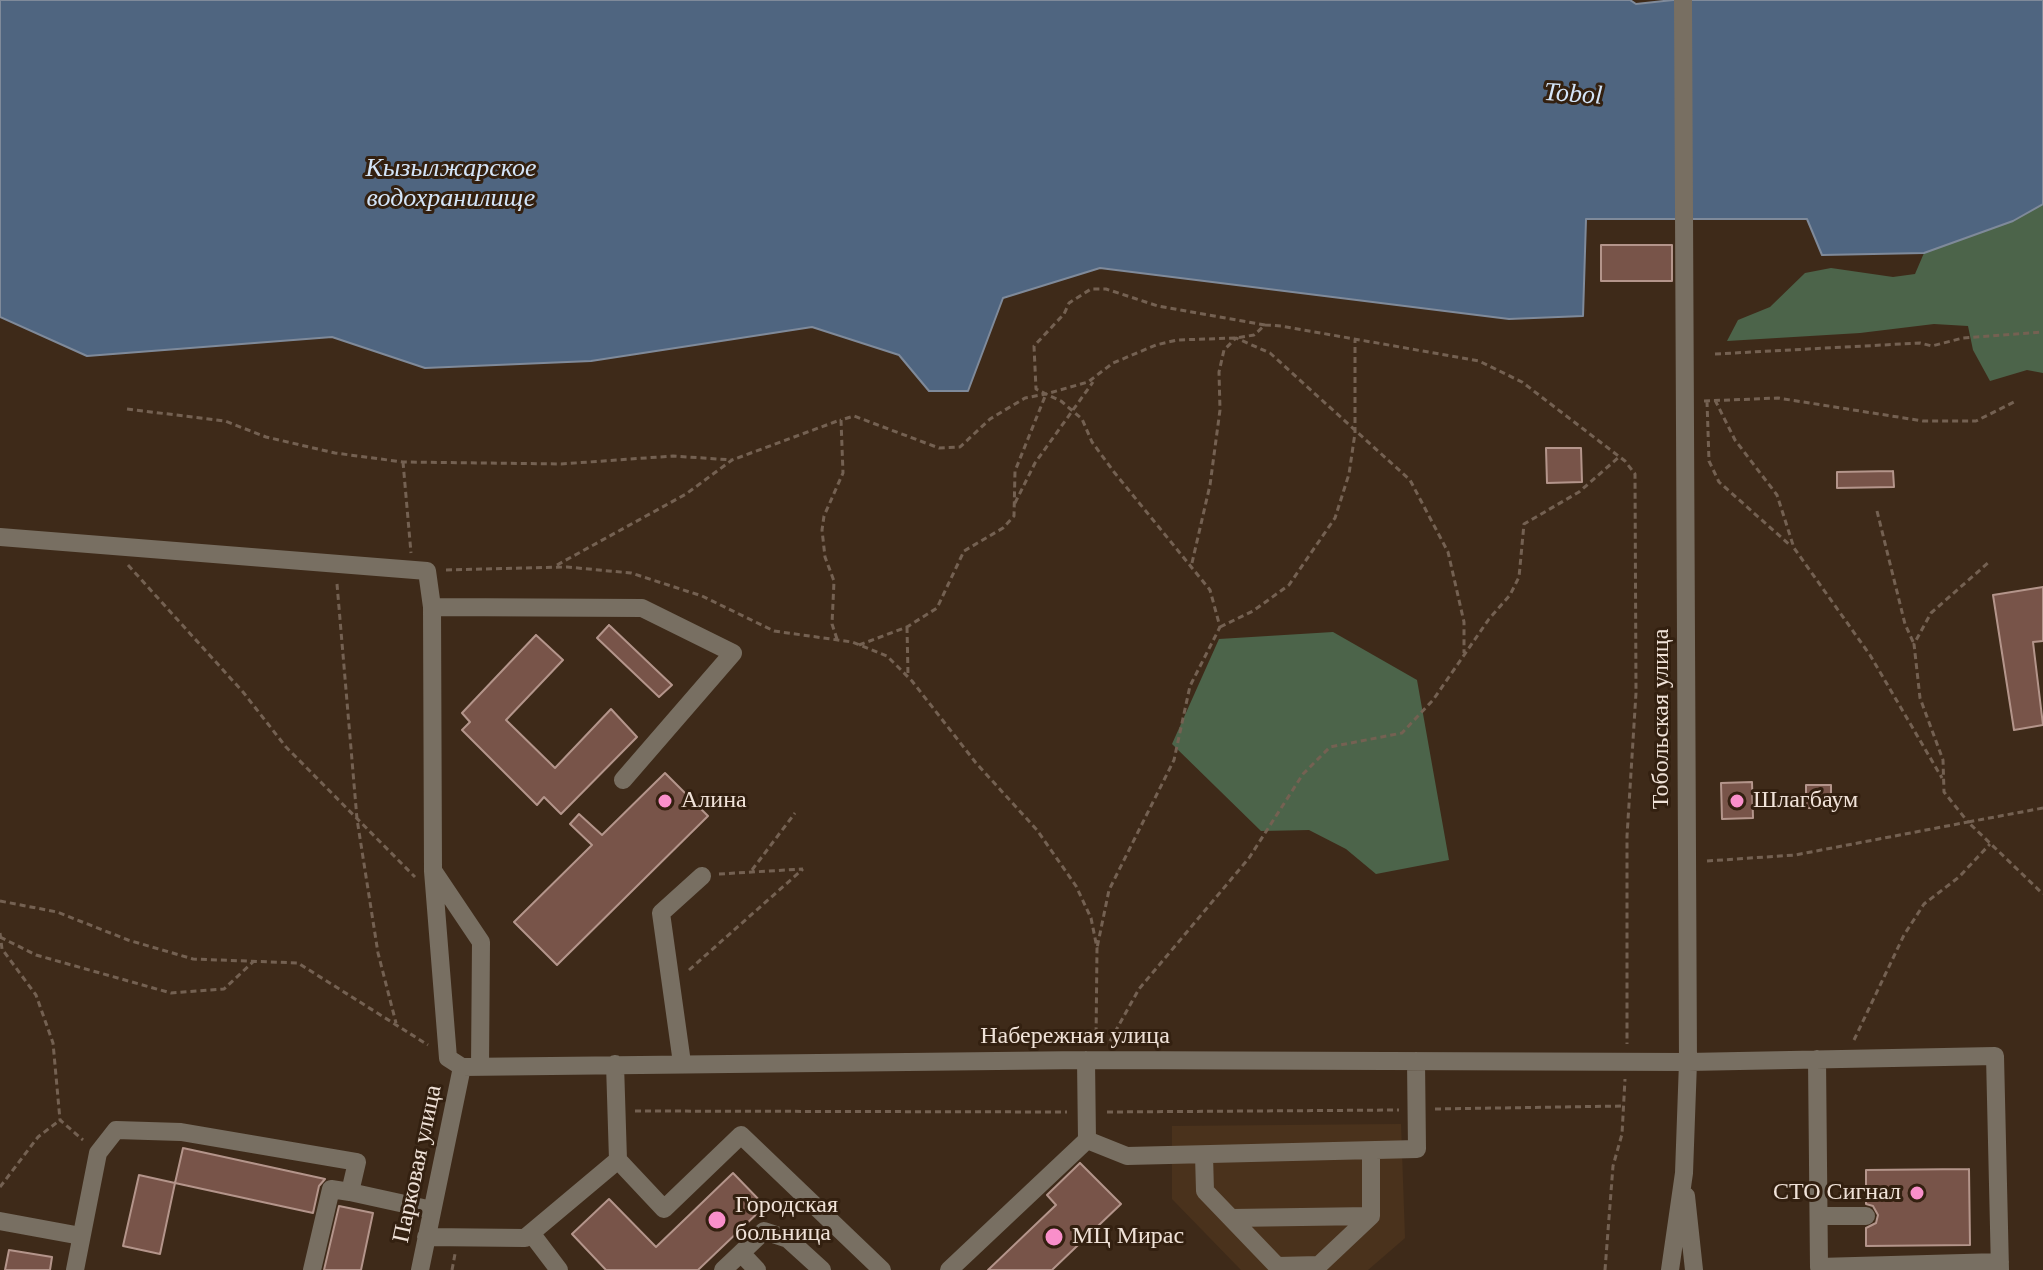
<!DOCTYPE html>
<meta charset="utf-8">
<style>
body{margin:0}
canvas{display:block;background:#3e2a19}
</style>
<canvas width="2043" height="1270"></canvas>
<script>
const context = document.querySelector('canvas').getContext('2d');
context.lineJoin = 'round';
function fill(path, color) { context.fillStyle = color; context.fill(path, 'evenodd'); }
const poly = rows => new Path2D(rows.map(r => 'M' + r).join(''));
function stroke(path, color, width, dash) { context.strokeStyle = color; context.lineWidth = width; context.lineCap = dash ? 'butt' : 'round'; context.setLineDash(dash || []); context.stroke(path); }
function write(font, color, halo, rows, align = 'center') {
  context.font = font + ' Georgia,serif'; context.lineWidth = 6; context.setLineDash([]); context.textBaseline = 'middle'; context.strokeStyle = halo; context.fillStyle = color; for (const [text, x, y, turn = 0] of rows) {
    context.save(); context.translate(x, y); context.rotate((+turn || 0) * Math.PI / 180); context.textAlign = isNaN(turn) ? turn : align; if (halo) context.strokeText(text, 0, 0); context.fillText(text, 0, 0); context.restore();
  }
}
fill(poly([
 [1401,1124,1405,1238,1368,1270,1241,1270,1172,1199,1172,1126]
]), '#4a321c');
fill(poly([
 [2043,204,2043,373,2027,370,1990,381,1973,350,1968,326,1934,324,1860,333,1727,341,1738,320,1770,307,1805,273,1831,268,1893,277,1915,274,1924,253,2013,221],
 [1333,632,1417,680,1449,860,1376,874,1346,849,1309,830,1261,831,1172,744,1219,639]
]), '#4c644a');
const water = poly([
 [0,0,1630,0,1636,4,1673,0,2043,0,2043,204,2013,221,1924,253,1822,255,1807,219,1586,219,1583,316,1509,319,1100,268,1003,298,968,391,929,391,899,355,812,327,591,361,425,368,332,337,87,356,0,317,0,0]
]);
fill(water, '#4f6580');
stroke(water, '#7f8a9a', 2);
const building = poly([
 [1601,245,1672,245,1672,281,1601,281,1601,245],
 [1546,448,1581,448,1582,482,1547,483,1546,448],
 [1893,471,1894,487,1837,488,1837,472,1893,471],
 [2043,587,2043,641,2033,642,2043,725,2014,730,1993,595,2043,587],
 [609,625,672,685,659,697,597,638,609,625],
 [536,635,563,660,506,720,555,768,611,709,637,737,561,814,544,797,537,805,462,730,470,722,462,713,536,635],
 [665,773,708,816,557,965,514,922,592,845,570,824,579,814,602,835,665,773],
 [1752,782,1753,818,1722,819,1721,783,1752,782],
 [1806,785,1831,785,1831,808,1806,808,1806,785],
 [183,1148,325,1179,319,1186,313,1213,175,1183,183,1148],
 [1080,1163,1121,1204,1052,1270,988,1270,1056,1205,1047,1195,1080,1163],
 [1969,1169,1970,1245,1866,1246,1866,1228,1876,1223,1878,1215,1873,1206,1866,1204,1866,1170,1969,1169],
 [733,1173,765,1206,698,1270,606,1270,572,1234,609,1199,656,1247,733,1173],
 [139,1175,175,1183,160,1254,123,1246,139,1175],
 [339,1206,373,1213,361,1270,324,1270,339,1206],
 [9,1250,52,1257,50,1270,5,1270,9,1250]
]);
fill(building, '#785449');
stroke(building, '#b4958b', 2);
stroke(poly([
 [1265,325,1158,306,1106,289,1091,289,1069,303,1064,314,1034,346,1036,389,1046,394,1088,382,1113,363,1156,345,1177,340,1236,338,1254,335,1265,325,1281,326,1479,361,1522,382,1625,461,1635,474,1636,693,1627,836,1627,1044],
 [1715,354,1920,343,1932,346,1963,338,2043,332],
 [1715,400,1735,440,1777,495,1794,548,1870,655,1942,778],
 [1704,401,1778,398,1923,421,1976,421,2014,402],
 [1707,401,1709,461,1719,482,1791,546],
 [127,409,225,421,266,437,335,453,403,462,561,464,673,456,732,460],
 [403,462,411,553],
 [1015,503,1035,463,1093,382],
 [1877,511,1905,624,1914,644],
 [1192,563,1210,485,1220,410,1219,372,1224,350,1236,338,1270,353,1410,480,1448,552,1464,622,1464,653],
 [128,565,243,692,286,747,415,877],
 [557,565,686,494,732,460,840,420],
 [446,570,567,567,631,573,702,596,774,631,852,642,887,656,912,681,976,763,1037,830,1076,886,1091,918,1097,948,1096,1043],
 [337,584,357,819,378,953,396,1023],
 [907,627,908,675],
 [1220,627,1253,611,1289,585,1335,518,1349,474,1355,433,1355,340],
 [837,639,832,624,834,581,825,557,822,530,824,516,843,473,841,420,854,416,939,448,960,447,990,419,1025,398,1046,394,1061,401,1082,419,1092,442,1114,472,1210,590,1220,627,1190,686,1174,760,1109,890,1097,948],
 [859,645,907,627,937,608,964,551,1003,528,1014,516,1015,471,1046,394],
 [2043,808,1968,822,2043,894],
 [1707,861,1795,855,1968,822,1944,792,1943,760,1920,698,1914,644,1931,613,1989,562],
 [752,870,795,813],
 [719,874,803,869],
 [0,901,57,912,128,940,193,959,298,963,428,1045],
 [0,933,2,949,36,995,53,1043,60,1120,83,1140],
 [0,937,36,955,171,993,224,989,254,961],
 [689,970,803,869],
 [1854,1040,1904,935,1924,904,1959,877,1990,844],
 [1110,1041,1139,989,1249,858,1303,774,1330,747,1402,733,1433,700,1489,619,1510,595,1519,577,1524,524,1579,492,1619,457],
 [1435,1109,1623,1106],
 [635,1111,1067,1112],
 [1107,1112,1399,1110],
 [0,1187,38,1137,60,1120],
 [452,1270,455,1254],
 [1605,1270,1613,1166,1622,1134,1625,1079]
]), '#746152', 3, [6, 4]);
stroke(poly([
 [0,537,427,571,432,607],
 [434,872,481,942,480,1067],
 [1817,1059,1819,1267,2000,1262],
 [682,1063,661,913,702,876],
 [462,1067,1086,1060,1688,1062,1995,1056,2000,1270],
 [462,1067,448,1058,433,871,432,607,642,608,733,653,623,780],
 [1087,1140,1127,1156,1417,1149,1416,1061],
 [1204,1155,1205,1191,1277,1266,1319,1265,1371,1216,1371,1151],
 [618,1160,664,1209,741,1135,882,1270],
 [1686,1196,1694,1270],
 [1819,1216,1866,1216],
 [1232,1218,1371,1216],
 [0,1221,81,1236],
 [531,1233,559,1270],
 [426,1237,525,1238,618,1160,615,1064],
 [75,1270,98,1153,116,1130,181,1132,357,1162,350,1192,432,1210],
 [312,1270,331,1189,350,1192],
 [420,1270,462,1067],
 [723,1270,741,1253],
 [757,1270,741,1253,764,1231,788,1239,822,1270],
 [949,1270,1087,1140,1086,1060],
 [1670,1270,1684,1173,1688,1062,1683,0]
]), '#786f62', 18);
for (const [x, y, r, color] of [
 [665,801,8,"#f98fca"],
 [1737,801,8,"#f98fca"],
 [1917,1193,8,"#f98fca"],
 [717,1220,10,"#f98fca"],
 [1054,1237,10,"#f98fca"]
]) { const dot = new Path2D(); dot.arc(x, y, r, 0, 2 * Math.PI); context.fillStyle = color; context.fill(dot); stroke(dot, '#332010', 3); }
write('24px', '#f0e2d8', '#332010', [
 ["Тобольская улица",1662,719,-90],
 ["Набережная улица",1075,1037],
 ["Парковая улица",418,1164,-78]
]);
write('24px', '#f0e2d8', '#332010', [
 ["Алина",681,801],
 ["Шлагбаум",1753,801],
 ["СТО Сигнал",1901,1193,"right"],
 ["Городская",735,1206],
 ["больница",735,1234],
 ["МЦ Мирас",1072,1237]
], 'left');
write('italic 26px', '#d4e5f9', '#332010', [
 ["Tobol",1573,95,4],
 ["Кызылжарское",451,169],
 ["водохранилище",451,199]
]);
</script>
